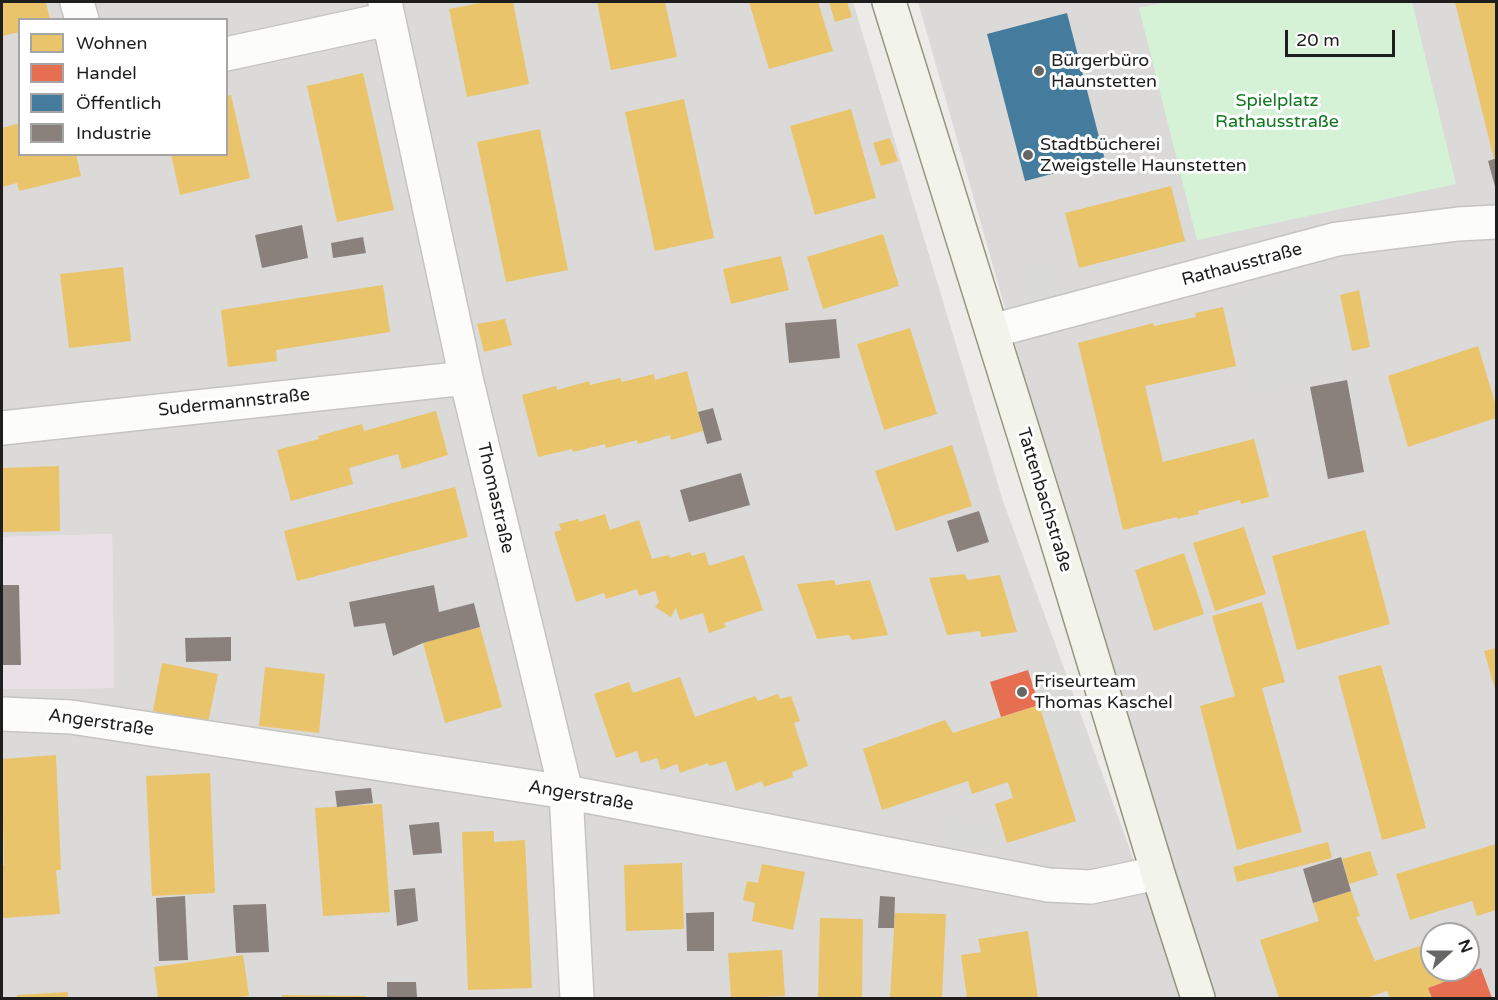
<!DOCTYPE html>
<meta charset="utf-8">
<style>
body{margin:0}
#map{position:relative;width:1498px;height:1000px;overflow:hidden;background:#ecebe7;font-family:"Varela Round",sans-serif}
canvas{display:block}
.frame{position:absolute;inset:0;border:3px solid #1e1e1e;pointer-events:none}
.legend{position:absolute;left:18px;top:18px;width:210px;height:138px;box-sizing:border-box;background:#fff;border:2px solid #a5a5a5;margin:0;padding:8px 10px;list-style:none;font-size:18px;color:#1e1e1e}
.legend li{display:flex;align-items:center;gap:12px;height:30px}
.legend b{width:30px;border:2px solid #a5a5a5}
.north{position:absolute;left:1420px;top:922px;width:60px;height:60px;box-sizing:border-box;background:#fff;border:2px solid #a5a5a5;border-radius:50%;rotate:69deg;font-size:16px;font-weight:700;line-height:24px;text-align:center;color:#1e1e1e}
.north::after{content:'';display:block;margin:auto;width:21px;height:27px;background:#666664;clip-path:polygon(50% 0,100% 100%,50% 72%,0 100%)}
.scale{position:absolute;left:1285px;top:30px;width:110px;height:27px;box-sizing:border-box;border:3px solid #1e1e1e;border-top:0;padding-left:8px;font-size:18px;line-height:21px;white-space:nowrap;color:#1e1e1e;-webkit-text-stroke:4px #fff;paint-order:stroke}
</style>
<div id="map">
<canvas width="1498" height="1000"></canvas>
<div class="frame"></div>
<ul class="legend">
<li><b style="height:16px;background:#e9c46a"></b>Wohnen</li>
<li><b style="height:16px;background:#e76f51"></b>Handel</li>
<li><b style="height:16px;background:#457b9d"></b>Öffentlich</li>
<li><b style="height:16px;background:#8a817c"></b>Industrie</li>
</ul>
<div class="north">N</div>
<div class="scale">20 m</div>
</div>
<script>
const context = document.querySelector('canvas').getContext('2d');
context.lineJoin = 'round';
function fill(path, color) { context.fillStyle = color; context.fill(path, 'evenodd'); }
const poly = rows => new Path2D(rows.map(r => 'M' + r).join(''));
function stroke(path, color, width, dash) { context.strokeStyle = color; context.lineWidth = width; context.lineCap = dash ? 'butt' : 'round'; context.setLineDash(dash || []); context.stroke(path); }
function write(font, color, halo, rows, align = 'center') {
  context.font = font + ' "Varela Round",sans-serif'; context.lineWidth = 6; context.setLineDash([]); context.textBaseline = 'middle'; context.strokeStyle = halo; context.fillStyle = color; for (const [text, x, y, turn = 0] of rows) {
    context.save(); context.translate(x, y); context.rotate((+turn || 0) * Math.PI / 180); context.textAlign = isNaN(turn) ? turn : align; if (halo) context.strokeText(text, 0, 0); context.fillText(text, 0, 0); context.restore();
  }
}
fill(poly([
 [2,2,853,2,1003,501,1184,998,2,998,2,689,114,688,112,534,2,537],
 [20,20,226,20,226,154,20,154],
 [918,2,1496,2,1496,998,1201,998],
 [1432,934,1468,934,1468,970,1432,970]
]), '#dbdad8');
fill(poly([
 [112,534,114,688,2,689,2,537]
]), '#e9e0e5');
fill(poly([
 [1057,261,1067,300,1027,309,1017,270],
 [1329,275,1346,372,1255,396,1233,294],
 [1058,659,1103,794,1076,803,1031,668],
 [944,817,995,824,991,850,941,843]
]), '#dadad8');
fill(poly([
 [1167,2,1412,2,1456,184,1197,240,1139,8]
]), '#d5f2d7');
fill(poly([
 [2,2,46,2,50,20,20,20,20,32,2,36],
 [485,2,513,2,529,84,467,97,449,9],
 [597,2,665,2,677,57,611,70],
 [749,2,818,2,833,51,769,69],
 [829,2,847,2,852,17,835,22],
 [1455,2,1496,2,1496,159,1494,159],
 [363,73,394,210,337,222,307,86],
 [231,95,250,178,180,195,171,154,226,154,226,96],
 [684,99,714,238,655,251,625,112],
 [851,109,876,198,815,215,790,126],
 [20,123,20,154,76,154,81,176,19,191,17,183,2,187,2,128],
 [540,129,568,270,506,282,477,142],
 [890,138,898,161,881,166,873,143],
 [1171,186,1185,241,1079,268,1065,213],
 [883,234,899,286,823,309,807,257],
 [781,256,789,290,731,304,723,269],
 [123,267,131,341,69,348,60,274],
 [383,285,390,332,276,350,277,361,228,367,221,310],
 [1359,290,1370,347,1352,351,1340,295],
 [1223,307,1236,366,1145,386,1163,462,1254,439,1269,497,1241,504,1240,500,1198,511,1199,514,1177,519,1177,517,1123,530,1078,343,1153,323,1154,326,1196,317,1195,313],
 [505,319,512,345,484,352,477,324],
 [910,328,937,414,884,430,857,344],
 [1478,346,1496,406,1496,418,1408,447,1388,376],
 [687,371,703,431,671,440,670,435,638,444,637,440,606,448,605,444,573,452,572,449,538,457,522,395,556,386,557,390,589,381,590,385,620,378,622,382,654,374,655,380],
 [436,411,448,455,402,469,398,454,349,468,353,484,291,501,277,450,319,439,318,436,362,424,364,431],
 [952,445,972,506,896,531,875,471],
 [59,466,60,531,2,532,2,468],
 [455,487,468,537,297,581,284,531],
 [605,514,610,530,639,520,652,559,669,555,670,558,690,552,692,556,705,552,709,566,744,555,763,610,724,623,726,627,709,633,703,613,680,620,676,608,671,617,655,607,659,602,655,591,639,596,637,589,606,599,604,593,576,602,554,532,561,530,559,524,578,519,579,522],
 [1244,527,1266,594,1215,611,1193,543],
 [1365,530,1390,624,1297,650,1272,556],
 [1184,553,1204,614,1154,631,1135,570],
 [965,574,967,580,1000,575,1017,632,981,637,980,631,947,635,929,578],
 [834,580,836,585,870,580,888,635,852,640,849,635,817,639,797,584],
 [1262,602,1285,682,1262,688,1302,832,1237,850,1200,706,1235,696,1212,616],
 [480,627,502,707,445,723,423,643],
 [1496,648,1496,692,1484,651],
 [162,663,218,674,208,723,153,711],
 [1381,665,1426,828,1382,840,1338,676],
 [265,667,325,674,319,733,259,726],
 [680,677,695,717,755,696,758,701,778,694,780,699,791,696,800,721,794,723,808,766,792,772,793,777,764,787,762,781,736,791,726,761,710,766,708,763,680,773,677,764,661,770,657,758,641,763,637,751,616,758,594,694,629,682,633,693],
 [1039,705,1076,821,1007,843,995,804,1013,798,1008,782,972,794,968,781,882,810,863,749,945,720,953,733],
 [56,755,61,870,56,870,60,914,3,918,2,865,4,865,2,759],
 [210,773,215,893,152,896,146,776],
 [382,804,390,912,323,916,315,808],
 [494,831,494,842,525,840,532,988,468,990,462,832],
 [1328,842,1332,858,1237,882,1233,867],
 [1496,844,1496,910,1477,916,1472,901,1410,920,1396,874],
 [1370,851,1378,875,1349,884,1342,859],
 [682,863,684,929,626,931,624,865],
 [762,864,805,872,793,930,752,921,755,903,743,900,747,881,758,883],
 [1351,891,1360,916,1356,917,1375,961,1432,942,1432,970,1468,970,1468,955,1475,970,1428,988,1432,998,1390,998,1387,991,1366,998,1279,998,1260,940,1319,921,1313,903],
 [895,913,946,914,942,998,890,998],
 [820,918,863,919,862,998,818,998],
 [1028,931,1038,998,987,998,987,997,967,998,961,955,981,952,978,939],
 [782,950,785,996,731,998,728,953],
 [243,955,249,996,230,998,158,998,154,967],
 [68,992,68,998,17,998,17,995],
 [282,995,366,996,365,998,282,998]
]), '#e9c46a');
fill(poly([
 [1028,670,1039,705,1001,717,990,682],
 [1481,968,1492,998,1432,998,1428,988]
]), '#e76f51');
fill(poly([
 [1067,13,1105,160,1025,181,987,34]
]), '#457b9d');
fill(poly([
 [1494,159,1496,159,1496,190,1488,161],
 [302,225,308,258,262,268,255,235],
 [363,237,366,253,333,258,331,243],
 [836,319,840,358,789,363,785,323],
 [1347,380,1364,472,1328,479,1310,387],
 [713,408,722,440,707,444,698,412],
 [741,473,750,505,689,522,680,490],
 [979,511,989,542,957,552,947,521],
 [2,585,19,585,21,665,2,665],
 [434,585,439,612,474,603,480,627,423,643,393,656,385,623,354,627,349,602],
 [231,637,231,661,186,662,185,638],
 [371,788,373,803,337,807,335,791],
 [439,822,442,853,413,855,409,825],
 [1341,857,1351,891,1313,903,1303,869],
 [415,888,418,921,397,926,394,890],
 [185,896,188,960,159,961,156,898],
 [880,896,895,897,894,928,878,928],
 [266,904,269,952,236,953,233,905],
 [714,912,714,951,687,951,686,913],
 [387,982,416,982,417,998,387,998]
]), '#8a817c');
const street = poly([
 [77,2,82,20],
 [385,2,466,378,566,792,577,998],
 [226,54,388,19],
 [992,331,1337,239,1458,224,1496,222],
 [2,428,466,378],
 [2,714,71,717,566,792,1048,885,1091,887,1157,873]
]);
const secondary = poly([
 [889,2,1055,534,1160,880,1198,998]
]);
stroke(street, '#c5c4c3', 36);
stroke(secondary, '#939580', 36);
stroke(street, '#fcfcfb', 33);
stroke(secondary, '#f2f3ea', 33);
for (const [x, y, r, color] of [
 [1039,71,6,"#666664"],
 [1028,155,6,"#666664"],
 [1022,692,6,"#666664"]
]) { const dot = new Path2D(); dot.arc(x, y, r, 0, 2 * Math.PI); context.fillStyle = color; context.fill(dot); stroke(dot, '#fff', 2); }
write('18px', '#1e1e1e', '#fff', [
 ["Bürgerbüro",1051,61],
 ["Haunstetten",1051,82],
 ["Stadtbücherei",1040,145],
 ["Zweigstelle Haunstetten",1040,166],
 ["Friseurteam",1034,682],
 ["Thomas Kaschel",1034,703]
], 'left');
write('18px', '#10781e', '#fff', [
 ["Spielplatz",1277,101],
 ["Rathausstraße",1277,122]
]);
write('18px', '#1e1e1e', '#fff', [
 ["Rathausstraße",1242,265,-15],
 ["Sudermannstraße",234,403,-6],
 ["Thomastraße",495,498,77],
 ["Tattenbachstraße",1044,500,73],
 ["Angerstraße",101,723,8],
 ["Angerstraße",581,796,10]
]);
</script>
